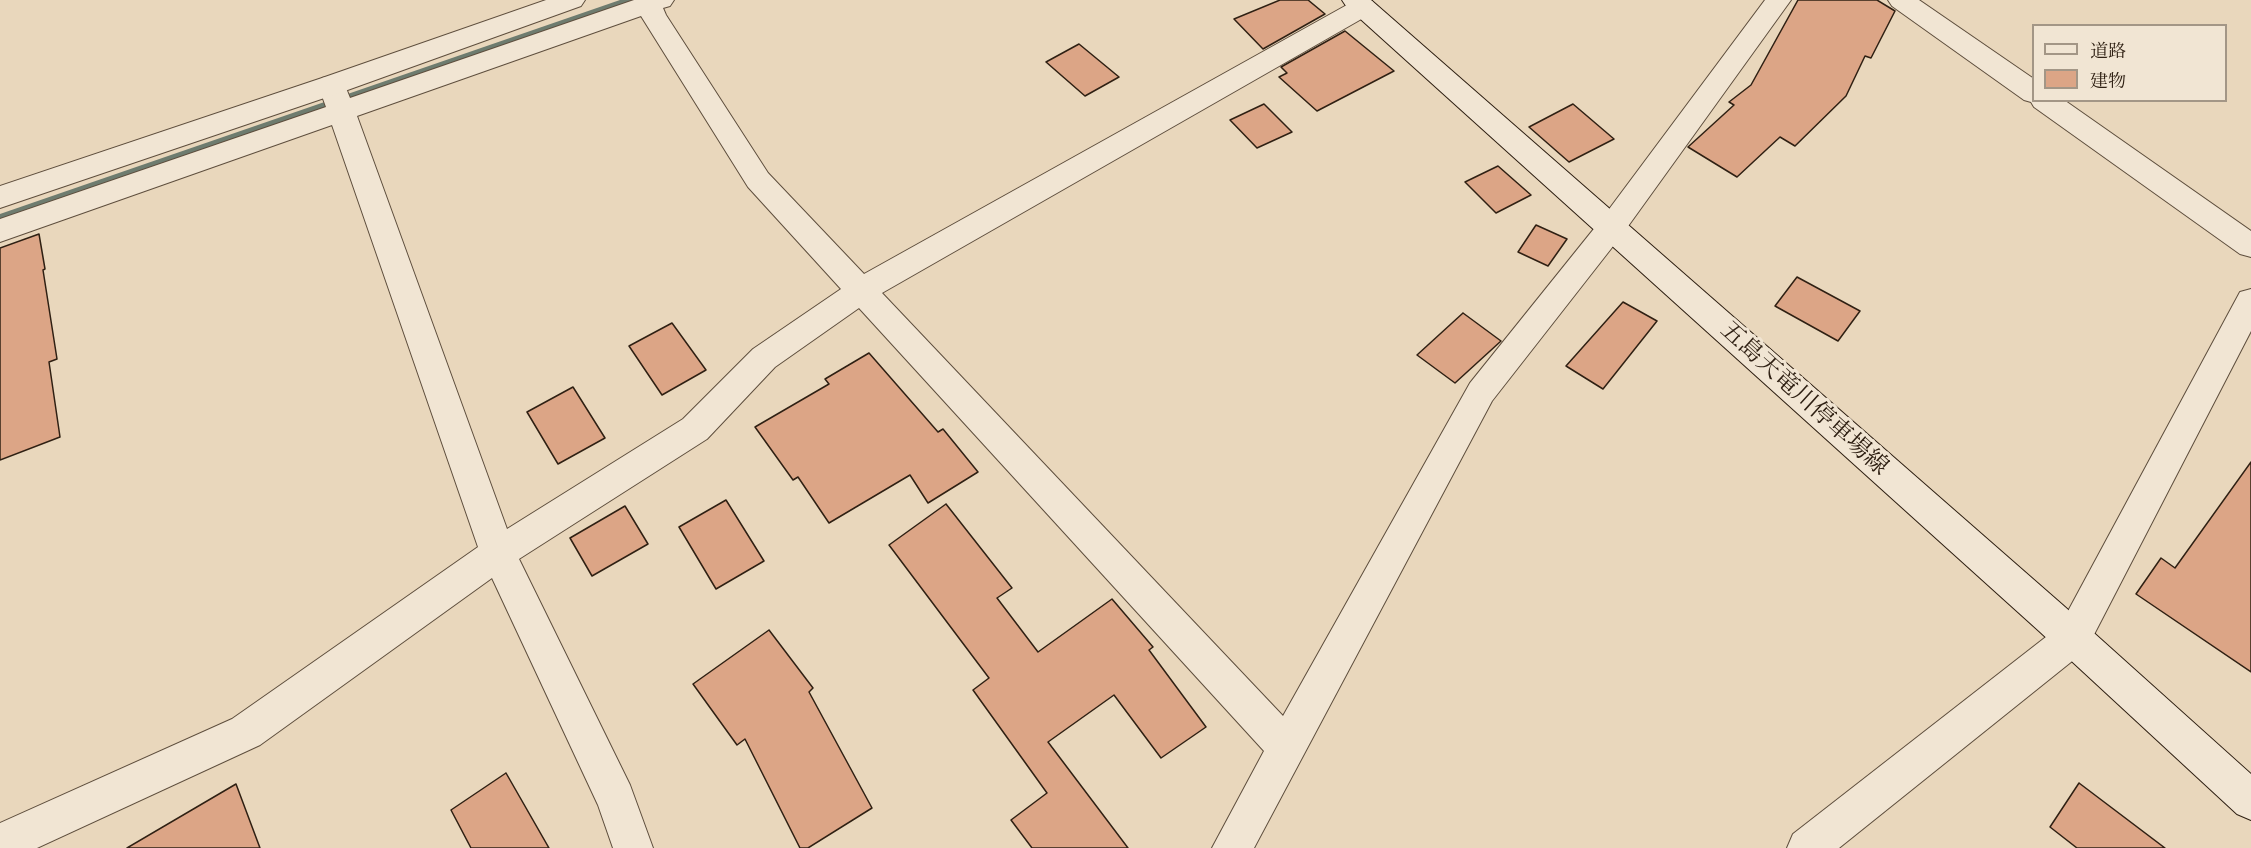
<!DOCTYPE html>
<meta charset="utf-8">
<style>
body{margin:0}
#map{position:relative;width:2251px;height:848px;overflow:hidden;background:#e9d7bc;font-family:"Old Standard TT","Noto Serif JP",serif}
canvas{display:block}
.legend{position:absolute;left:2032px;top:24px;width:195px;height:78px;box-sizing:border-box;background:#f1e5d3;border:2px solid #a39686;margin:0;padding:8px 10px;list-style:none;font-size:18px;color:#2f2013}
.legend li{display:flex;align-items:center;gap:12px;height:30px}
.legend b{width:30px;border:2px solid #a39686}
</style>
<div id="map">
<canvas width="2251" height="848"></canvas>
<ul class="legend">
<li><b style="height:8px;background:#f1e5d3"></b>道路</li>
<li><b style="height:16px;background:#dca586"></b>建物</li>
</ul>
</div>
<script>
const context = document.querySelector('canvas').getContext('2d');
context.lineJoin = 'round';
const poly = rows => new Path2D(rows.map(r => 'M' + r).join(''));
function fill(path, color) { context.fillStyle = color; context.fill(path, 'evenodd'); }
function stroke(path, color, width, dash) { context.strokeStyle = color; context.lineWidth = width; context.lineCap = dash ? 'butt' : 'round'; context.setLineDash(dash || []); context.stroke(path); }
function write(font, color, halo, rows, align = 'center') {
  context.font = font + ' "Old Standard TT","Noto Serif JP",serif'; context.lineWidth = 6; context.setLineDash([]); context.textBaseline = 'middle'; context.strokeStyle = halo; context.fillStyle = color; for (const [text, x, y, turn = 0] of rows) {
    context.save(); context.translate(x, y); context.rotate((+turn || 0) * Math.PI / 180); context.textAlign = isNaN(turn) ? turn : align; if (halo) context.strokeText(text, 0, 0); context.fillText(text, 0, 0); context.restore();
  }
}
fill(poly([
 [620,0,634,0,632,2,0,222,0,214,620,0]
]), '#6e7c6f');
const building = poly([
 [1280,0,1308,0,1325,14,1263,49,1234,19,1280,0],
 [1798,0,1877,0,1895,11,1871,58,1865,56,1846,96,1795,146,1780,137,1737,177,1688,147,1734,105,1729,102,1751,85,1798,0],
 [1345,31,1394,71,1317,111,1279,77,1287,73,1281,67,1345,31],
 [1079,44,1119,77,1085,96,1046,62,1079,44],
 [1264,104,1292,132,1257,148,1230,120,1264,104],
 [1573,104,1614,139,1569,162,1529,127,1573,104],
 [1498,166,1531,195,1496,213,1465,182,1498,166],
 [1536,225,1567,239,1548,266,1518,252,1536,225],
 [39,234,45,269,43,270,57,359,49,362,60,437,0,460,0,248,39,234],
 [1797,277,1860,311,1838,341,1775,306,1797,277],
 [1623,302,1657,321,1603,389,1566,366,1623,302],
 [1463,313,1501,341,1455,383,1417,355,1463,313],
 [672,323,706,370,662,395,629,346,672,323],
 [869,353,938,432,943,429,978,472,928,503,910,475,829,523,798,477,793,480,755,427,829,384,825,379,869,353],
 [573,387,605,438,558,464,527,412,573,387],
 [2251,462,2251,672,2136,594,2161,558,2175,568,2251,462],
 [726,500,764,561,716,589,679,527,726,500],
 [946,504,1012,588,997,598,1038,652,1112,599,1153,647,1149,650,1206,727,1161,758,1114,695,1048,742,1128,848,1032,848,1011,820,1047,793,973,690,989,678,889,545,946,504],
 [625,506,648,544,592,576,570,538,625,506],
 [769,630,813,688,809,692,872,808,808,848,800,848,745,739,737,745,693,684,769,630],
 [506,773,549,848,471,848,451,810,506,773],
 [2079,783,2165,848,2077,848,2050,827,2079,783],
 [236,784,260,848,127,848,236,784]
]);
fill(building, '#dca586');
stroke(building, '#2f2013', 1.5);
const minor = poly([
 [634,0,674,0,670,6,663,8,666,15,768,173,864,274,1354,1,1372,1,1376,7,1372,13,882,293,1283,716,1470,383,1601,220,1765,0,1791,0,1621,236,1492,401,1254,848,1212,848,1264,751,859,308,775,367,707,439,519,559,630,785,653,848,613,848,598,805,492,578,260,745,37,848,0,848,0,823,232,719,478,547,332,125,0,242,0,219,326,107,318,85,322,78,332,76,342,78,350,98,634,0],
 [641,16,748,187,841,289,753,349,683,419,507,529,357,116,641,16],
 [1888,0,1919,0,2034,79,2034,100,2064,100,2251,231,2251,257,2240,254,2034,107,2031,102,2024,100,1892,6,1888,0],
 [2251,289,2251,331,2086,650,1839,848,1787,848,1793,834,2060,626,2240,292,2251,289]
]);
const tertiary = poly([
 [546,0,585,0,581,6,342,92,0,208,0,186,322,78,546,0]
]);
const secondary = poly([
 [1342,0,1371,0,2065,607,2251,774,2251,820,2237,814,2039,631,1346,6,1342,0]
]);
stroke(minor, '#5e4e3d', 2);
stroke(tertiary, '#5e4e3d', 2);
stroke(secondary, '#2f2013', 2);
fill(minor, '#f1e5d3');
fill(tertiary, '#f1e5d3');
fill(secondary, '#f1e5d3');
write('24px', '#2f2013', '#f1e5d3', [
 ["五島天竜川停車場線",1804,399,42]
]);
</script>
